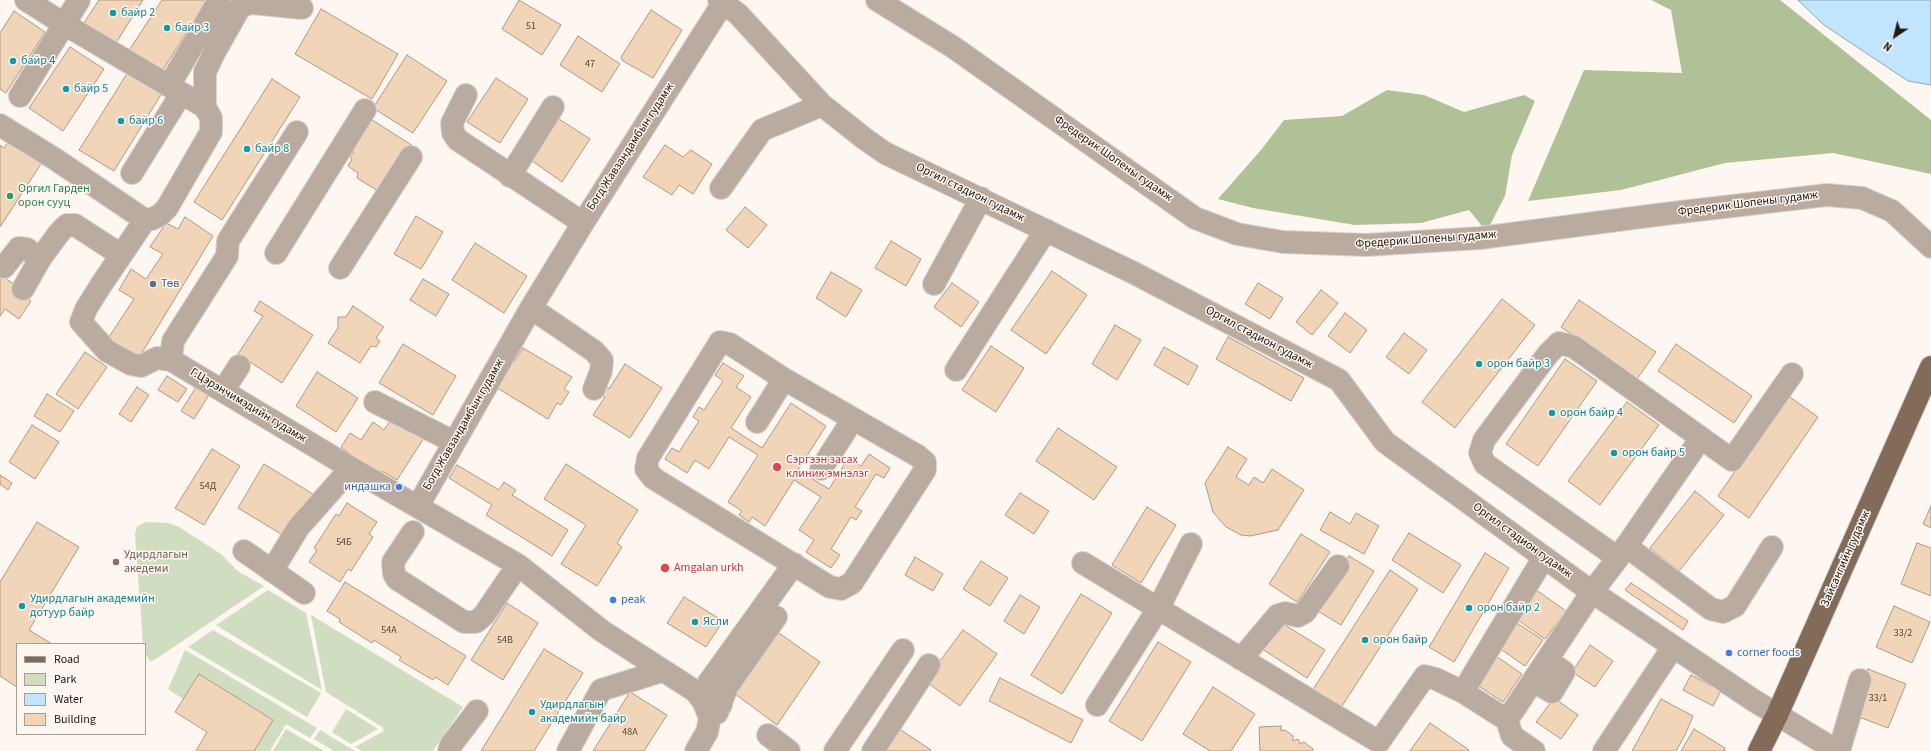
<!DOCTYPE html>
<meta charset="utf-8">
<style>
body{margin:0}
#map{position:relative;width:1931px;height:751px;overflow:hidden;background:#fdf6f1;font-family:"Source Sans 3",sans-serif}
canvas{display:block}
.legend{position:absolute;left:16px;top:643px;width:130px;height:92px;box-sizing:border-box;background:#fdf6f1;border:1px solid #a59d96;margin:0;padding:5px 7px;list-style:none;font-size:12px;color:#22170e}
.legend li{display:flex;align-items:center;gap:8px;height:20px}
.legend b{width:20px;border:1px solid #a59d96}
.north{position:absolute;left:1875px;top:16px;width:40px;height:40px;-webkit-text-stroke:3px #fdf6f1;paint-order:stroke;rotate:215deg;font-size:11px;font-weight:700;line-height:16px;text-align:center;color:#22170e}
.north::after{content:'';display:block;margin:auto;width:14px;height:18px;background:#22170e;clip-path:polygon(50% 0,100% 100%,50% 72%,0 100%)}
</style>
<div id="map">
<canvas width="1931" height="751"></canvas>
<ul class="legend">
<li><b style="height:5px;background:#836b59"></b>Road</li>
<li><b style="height:11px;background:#d1ddc1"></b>Park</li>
<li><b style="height:11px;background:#c1e5fc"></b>Water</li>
<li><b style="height:11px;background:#f1d5b9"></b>Building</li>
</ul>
<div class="north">N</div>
</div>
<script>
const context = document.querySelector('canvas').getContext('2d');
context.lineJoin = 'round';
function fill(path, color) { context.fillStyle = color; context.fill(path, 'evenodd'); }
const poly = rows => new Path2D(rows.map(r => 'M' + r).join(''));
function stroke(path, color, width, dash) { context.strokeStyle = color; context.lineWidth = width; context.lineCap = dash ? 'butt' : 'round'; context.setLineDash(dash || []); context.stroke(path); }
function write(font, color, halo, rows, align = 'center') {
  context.font = font + ' "Source Sans 3",sans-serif'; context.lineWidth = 3; context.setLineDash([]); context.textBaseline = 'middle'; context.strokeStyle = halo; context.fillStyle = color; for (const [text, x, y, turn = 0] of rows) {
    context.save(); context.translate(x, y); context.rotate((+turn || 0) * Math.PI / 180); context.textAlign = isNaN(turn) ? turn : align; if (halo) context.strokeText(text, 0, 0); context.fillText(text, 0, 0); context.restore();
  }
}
fill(poly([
 [147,522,168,523,179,527,221,554,239,572,264,586,153,661,150,661,148,658,145,652,145,644,143,644,135,534,137,526],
 [268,590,306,613,322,690,216,625],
 [311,615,463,707,433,751,363,751,355,747,384,731,382,727,326,692],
 [213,630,321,693,307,717,188,647],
 [185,650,317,728,310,738,286,724,270,751,254,751,273,720,199,674,183,699,168,689],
 [346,709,378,729,351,744,332,732],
 [286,729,324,751,273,751],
 [320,730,355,751,334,751,314,739]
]), '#d1ddc1');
fill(poly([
 [1651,0,1780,0,1931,120,1931,174,1833,153,1725,163,1621,190,1528,201,1584,70,1682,73,1671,10],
 [1387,90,1424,95,1464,112,1524,95,1535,101,1512,155,1505,196,1490,225,1482,226,1469,210,1421,223,1355,225,1253,208,1218,199,1261,150,1284,120,1342,116]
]), '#b0c197');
const water = poly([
 [1798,0,1931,0,1931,85,1908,81,1824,25,1798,0]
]);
fill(water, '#c1e5fc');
stroke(water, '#91a7b5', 1);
const building = poly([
 [99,0,143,0,114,46,82,26,99,0],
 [162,0,207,0,159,76,126,55,162,0],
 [519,0,561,25,542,55,502,29,519,0],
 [321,9,398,54,372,99,295,54,321,9],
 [651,10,682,30,653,78,623,61,621,57,651,10],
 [14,11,45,32,6,93,0,89,0,33,14,11],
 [578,36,620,64,602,92,560,65,578,36],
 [70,47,104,69,63,131,29,108,70,47],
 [407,55,447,81,413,133,373,108,407,55],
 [128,72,162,93,114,171,79,150,128,72],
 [496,78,528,99,500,143,467,122,496,78],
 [272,79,300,97,222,220,194,202,272,79],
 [366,116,413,146,383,194,357,178,358,173,348,166,352,159,350,157,354,151,347,146,366,116],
 [559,119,590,139,562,182,531,160,559,119],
 [9,141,41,164,0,227,0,145,4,148,9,141],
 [665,145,683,157,691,150,712,164,693,194,679,185,672,195,643,177,665,145],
 [745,207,767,225,748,248,726,230,745,207],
 [416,216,443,232,421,269,394,254,416,216],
 [185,217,213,236,137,361,107,340,134,299,119,290,131,269,146,279,163,254,150,247,166,223,178,229,185,217],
 [891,241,921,259,906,286,875,268,891,241],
 [475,243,527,276,504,313,452,280,475,243],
 [1052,271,1087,295,1046,354,1011,330,1052,271],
 [831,272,862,290,846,317,816,298,831,272],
 [0,275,17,286,14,290,31,301,19,319,5,309,0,316,0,275],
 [423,279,449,294,436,316,410,300,423,279],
 [952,283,979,302,961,327,934,307,952,283],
 [1258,283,1283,298,1270,319,1245,304,1258,283],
 [1321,290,1338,303,1312,335,1296,322,1321,290],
 [1502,299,1535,325,1455,428,1422,402,1502,299],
 [1579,300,1656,352,1637,379,1561,327,1579,300],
 [260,301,313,335,282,383,238,354,263,316,254,311,260,301],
 [353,306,384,327,376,338,380,341,376,347,371,346,360,363,328,343,338,328,338,317,346,317,353,306],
 [1345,313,1367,330,1350,353,1328,336,1345,313],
 [1115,325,1141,340,1117,380,1092,364,1115,325],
 [1404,333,1427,350,1409,374,1386,357,1404,333],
 [1228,337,1304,378,1291,401,1216,359,1228,337],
 [403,344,456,376,433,415,379,383,403,344],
 [1676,344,1752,396,1734,423,1658,371,1676,344],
 [991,346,1024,368,996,412,962,390,991,346],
 [1164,347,1198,366,1188,385,1154,365,1164,347],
 [523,348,572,377,564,389,569,392,561,405,557,403,548,419,494,386,511,359,515,361,523,348],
 [85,352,107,367,78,409,56,394,85,352],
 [1565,359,1597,381,1538,466,1506,444,1565,359],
 [723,363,744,376,736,387,751,397,731,428,762,448,791,403,826,426,798,470,829,489,848,458,861,466,869,454,890,468,884,478,876,474,855,507,862,511,856,520,851,517,831,549,840,555,831,568,806,552,814,540,799,530,821,497,794,480,765,526,752,517,749,522,739,515,742,511,728,502,758,455,729,437,709,469,695,460,687,473,665,459,672,448,679,452,699,421,693,417,699,407,704,410,723,381,715,375,723,363],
 [625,364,662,388,630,438,593,415,605,397,599,393,604,385,609,389,625,364],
 [317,372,358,398,336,432,296,406,317,372],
 [167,376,187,389,178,402,158,390,167,376],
 [137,387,149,395,131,422,119,414,137,387],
 [196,387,209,395,194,419,181,411,196,387],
 [47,394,74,411,60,432,34,416,47,394],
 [1787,395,1818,417,1749,518,1718,496,1787,395],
 [1627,402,1659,425,1600,505,1568,481,1627,402],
 [392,418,424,438,397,480,384,472,374,472,341,447,350,433,361,440,373,422,384,430,392,418],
 [32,425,59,442,35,479,9,462,32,425],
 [1058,428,1117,467,1094,500,1036,461,1058,428],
 [1228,447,1247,459,1236,477,1249,485,1254,477,1263,483,1272,469,1304,490,1278,530,1250,536,1241,535,1226,527,1213,512,1205,483,1228,447],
 [212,449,240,466,204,525,175,508,212,449],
 [264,464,313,494,286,537,238,508,264,464],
 [566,464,638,510,617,543,622,547,597,586,561,564,586,525,544,499,566,464],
 [457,465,499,490,504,482,516,490,512,495,568,530,552,556,486,515,492,505,449,478,457,465],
 [0,475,12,483,8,490,0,484,0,475],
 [1695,491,1724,515,1679,571,1650,548,1695,491],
 [1020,493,1049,511,1034,534,1005,515,1020,493],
 [347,503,377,522,369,534,373,537,351,571,348,569,340,582,309,562,317,550,314,548,336,514,339,516,347,503],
 [1931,506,1931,528,1923,524,1931,506],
 [1147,507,1176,525,1141,583,1112,565,1147,507],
 [1330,512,1350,524,1356,513,1379,526,1364,554,1320,530,1330,512],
 [37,522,79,547,29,630,52,644,17,644,17,687,0,676,0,582,37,522],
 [1409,533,1461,565,1443,593,1392,560,1409,533],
 [1301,534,1330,552,1297,602,1269,584,1301,534],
 [1917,543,1931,548,1931,596,1901,584,1917,543],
 [1485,553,1509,568,1454,662,1429,647,1485,553],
 [1349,556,1374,571,1341,625,1316,610,1349,556],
 [915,557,943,574,933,591,905,575,915,557],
 [981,561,1008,578,990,606,963,589,981,561],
 [1390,570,1418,589,1340,709,1312,691,1390,570],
 [345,582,466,656,448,685,435,677,433,680,399,660,401,657,374,640,372,643,339,622,340,619,327,611,345,582],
 [1631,583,1688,621,1683,630,1625,590,1631,583],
 [1535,589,1566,611,1545,639,1515,618,1535,589],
 [1081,594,1112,613,1062,694,1031,675,1081,594],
 [1020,595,1040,607,1024,634,1004,621,1020,595],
 [684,597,723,621,706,647,667,623,684,597],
 [507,603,538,623,503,680,471,660,507,603],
 [1894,606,1930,622,1912,663,1876,647,1894,606],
 [1277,620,1325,650,1307,678,1259,647,1277,620],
 [1517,623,1543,640,1525,666,1499,648,1517,623],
 [963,630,997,654,960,706,925,681,963,630],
 [779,633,820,662,777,725,735,694,779,633],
 [1158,642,1191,662,1142,741,1109,721,1158,642],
 [1590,645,1613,661,1595,687,1572,672,1590,645],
 [544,649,583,673,534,751,481,751,544,649],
 [1496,656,1522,674,1503,702,1477,685,1496,656],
 [1868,669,1906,684,1888,728,1851,714,1868,669],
 [199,674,273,720,254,751,196,751,207,732,175,712,199,674],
 [1691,675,1721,691,1713,706,1683,690,1691,675],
 [1000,678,1083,720,1071,743,989,701,1000,678],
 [1213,687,1255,714,1231,751,1210,751,1183,734,1213,687],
 [630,692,667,715,644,751,593,751,630,692],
 [1554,698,1578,715,1561,739,1536,722,1554,698],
 [1661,699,1693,716,1685,735,1676,751,1632,751,1661,699],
 [1430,723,1469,750,1468,751,1410,751,1430,723],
 [892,724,931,750,930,751,874,751,892,724],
 [1281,726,1281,731,1285,730,1293,736,1293,741,1298,739,1300,744,1304,742,1313,749,1313,751,1260,751,1259,727,1281,726],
 [1694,729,1725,748,1724,751,1681,751,1694,729]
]);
fill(building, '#f1d5b9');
stroke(building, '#b2987d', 1);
const minor = poly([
 [719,0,738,14,822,105,865,139,885,153,1134,273,1339,380,1385,442,1592,592,1753,700,1837,751],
 [877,0,953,47,1195,218,1237,234,1283,242,1367,245,1480,238,1664,214,1827,195,1862,198,1892,211,1931,247],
 [169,86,219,0],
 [466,95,452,123,453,133,458,140,583,223],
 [20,96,79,0],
 [205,107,205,72,214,53,240,7,251,3,302,8],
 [0,125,55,159,145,220,152,219,160,215,167,208,211,132,211,118,205,107,64,24,26,0],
 [132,173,181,94],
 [510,176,553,107],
 [721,188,762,130,822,105],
 [145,220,101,285,86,309,81,322,107,351,131,364,141,366,157,358,171,360,351,468,518,565,602,631,695,691,703,701,710,718,707,732,696,751],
 [276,253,365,110],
 [4,267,19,248,27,249,40,259],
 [340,268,411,157],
 [934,284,981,198],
 [23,289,40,259,59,233,67,225,75,225,121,255],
 [531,308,594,351,602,360,601,371,594,389],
 [720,342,730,344,784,379,918,456,925,462,925,470,852,583,841,589,830,587,653,478,646,469,648,458,720,342],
 [171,360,173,341,227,256,228,241,297,132],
 [956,370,1046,230],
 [223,391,239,366],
 [375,402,454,442],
 [757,422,784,379],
 [1701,438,1618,558,1485,464,1480,453,1484,440,1548,354,1559,343,1574,347,1732,460,1792,374],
 [821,469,853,419],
 [418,506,531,308,583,223,723,3],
 [413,532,393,562,394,574,397,579,464,622,476,622,484,615,518,565],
 [1626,546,1711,609,1723,612,1735,606,1772,547],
 [244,551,304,593],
 [1083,563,1379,742,1425,676,1436,679,1463,692,1507,720,1512,736,1534,751],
 [272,571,298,528,351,468],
 [1241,659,1278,615,1285,613,1298,616,1305,612,1338,566],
 [1533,681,1552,692,1564,672,1547,660],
 [1463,692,1544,557],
 [721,705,709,682,794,564],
 [1097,705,1158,609,1191,544],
 [717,713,727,687,776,617],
 [1507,720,1592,592,1618,558],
 [768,735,789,751],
 [449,751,451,745,477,711],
 [568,751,601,690,662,671],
 [835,751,903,650],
 [873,751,929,665],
 [1604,751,1673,647],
 [1839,751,1860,680]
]);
const major = poly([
 [1759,751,1777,715,1931,367]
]);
stroke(minor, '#dad2cd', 24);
stroke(major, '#dad2cd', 24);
stroke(minor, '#b9aba0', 22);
stroke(major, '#836b59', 22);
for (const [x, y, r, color] of [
 [113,13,4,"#0f9aa8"],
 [167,28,4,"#0f9aa8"],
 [13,61,4,"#0f9aa8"],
 [66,89,4,"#0f9aa8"],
 [121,121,4,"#0f9aa8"],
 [247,149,4,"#0f9aa8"],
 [10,196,4,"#2e9e5b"],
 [153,284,4,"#5c6f8a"],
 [1479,364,4,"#0f9aa8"],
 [1552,413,4,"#0f9aa8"],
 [1614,453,4,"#0f9aa8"],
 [777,467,5,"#e0444e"],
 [399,487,4,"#3f7fe0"],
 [116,562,4,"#8d6e63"],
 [665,568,5,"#e0444e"],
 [613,600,4,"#3f7fe0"],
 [22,606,4,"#0f9aa8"],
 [1469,608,4,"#0f9aa8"],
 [695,622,4,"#0f9aa8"],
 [1365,640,4,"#0f9aa8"],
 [1729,653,4,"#3f7fe0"],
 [532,712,4,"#0f9aa8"]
]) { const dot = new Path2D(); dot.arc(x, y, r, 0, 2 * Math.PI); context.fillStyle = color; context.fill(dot); stroke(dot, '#fdf6f1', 1.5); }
write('10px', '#564639', null, [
 ["51",531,27],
 ["47",590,65],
 ["54Д",208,487],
 ["54Б",344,543],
 ["54А",389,631],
 ["33/2",1903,634],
 ["54В",505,641],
 ["33/1",1878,699],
 ["48А",630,733]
]);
write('12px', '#0d838f', '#fdf6f1', [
 ["байр 2",121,13],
 ["байр 3",175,28],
 ["байр 4",21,61],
 ["байр 5",74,89],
 ["байр 6",129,121],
 ["байр 8",255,149],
 ["орон байр 3",1487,364],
 ["орон байр 4",1560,413],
 ["орон байр 5",1622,453],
 ["Удирдлагын академийн",30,599],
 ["дотуур байр",30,613],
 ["орон байр 2",1477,608],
 ["Ясли",703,622],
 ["орон байр",1373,640],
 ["Удирдлагын",540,705],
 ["академийн байр",540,719]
], 'left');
write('12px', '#22170e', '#fdf6f1', [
 ["Богд Жавзандамбын гудамж",631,147,-57],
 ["Фредерик Шопены гудамж",1113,159,35],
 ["Оргил стадион гудамж",970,193,26],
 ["Фредерик Шопены гудамж",1748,204,-7],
 ["Фредерик Шопены гудамж",1426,240,-4],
 ["Оргил стадион гудамж",1259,338,28],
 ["Г.Цэрэнчимэдийн гудамж",248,406,31],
 ["Богд Жавзандамбын гудамж",464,425,-60],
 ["Оргил стадион гудамж",1522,541,36],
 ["Зайсангийн гудамж",1846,559,-66]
]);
write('12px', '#27864d', '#fdf6f1', [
 ["Оргил Гарден",18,189],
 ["орон сууц",18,203]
], 'left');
write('12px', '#4e5e75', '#fdf6f1', [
 ["Төв",161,284]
], 'left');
write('12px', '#be3a42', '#fdf6f1', [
 ["Сэргээн засах",786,460],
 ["клиник эмнэлэг",786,474],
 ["Amgalan urkh",674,568]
], 'left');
write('12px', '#366cbe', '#fdf6f1', [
 ["индашка",391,487,"right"],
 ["peak",621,600],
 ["corner foods",1737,653]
], 'left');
write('12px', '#785e54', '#fdf6f1', [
 ["Удирдлагын",124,555],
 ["акедеми",124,569]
], 'left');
</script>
